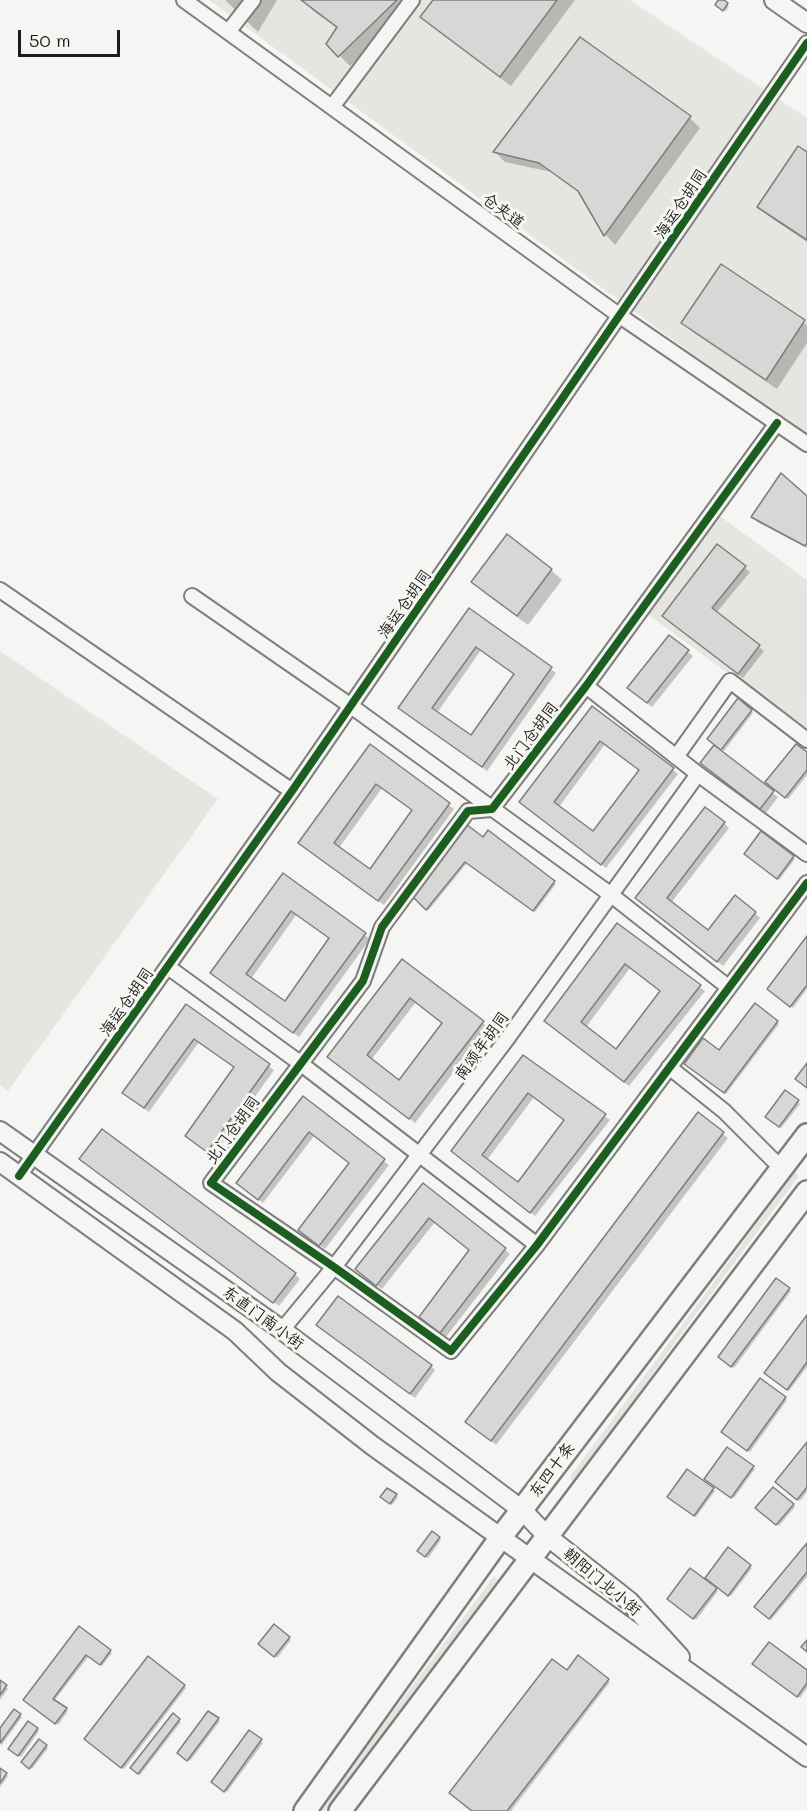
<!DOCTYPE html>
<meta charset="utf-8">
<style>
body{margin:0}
#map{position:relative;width:807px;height:1811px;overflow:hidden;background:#f5f5f3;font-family:Mali,sans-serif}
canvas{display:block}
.scale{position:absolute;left:18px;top:30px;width:102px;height:27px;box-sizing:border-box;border:3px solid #1c1c1c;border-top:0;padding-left:8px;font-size:18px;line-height:21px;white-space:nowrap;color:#1c1c1c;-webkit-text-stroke:4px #f6f6f2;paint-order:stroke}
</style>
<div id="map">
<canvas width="807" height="1811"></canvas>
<div class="scale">50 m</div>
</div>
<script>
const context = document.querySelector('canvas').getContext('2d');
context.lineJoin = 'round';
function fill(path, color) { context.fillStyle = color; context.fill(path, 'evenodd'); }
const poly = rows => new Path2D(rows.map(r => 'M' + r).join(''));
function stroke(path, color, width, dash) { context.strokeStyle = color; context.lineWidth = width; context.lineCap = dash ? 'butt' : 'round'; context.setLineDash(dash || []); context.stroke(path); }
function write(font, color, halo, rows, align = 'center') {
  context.font = font + ' Mali,"LXGW WenKai TC",sans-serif'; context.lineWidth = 6; context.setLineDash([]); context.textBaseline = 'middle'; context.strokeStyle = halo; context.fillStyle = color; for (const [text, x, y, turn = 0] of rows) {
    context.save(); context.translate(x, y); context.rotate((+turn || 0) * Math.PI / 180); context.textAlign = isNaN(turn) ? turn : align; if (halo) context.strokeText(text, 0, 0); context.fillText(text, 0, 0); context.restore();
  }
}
fill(poly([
 [209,0,630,0,807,118,807,438],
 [717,514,807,580,807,732,645,612],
 [0,651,218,799,8,1091,0,1085]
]), '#e5e5e2');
fill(poly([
 [764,564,807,596,807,696,716,624],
 [795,1172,799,1176,682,1333,574,1483,570,1477],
 [494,1576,498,1580,325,1811,319,1811]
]), '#e4e4e1');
fill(poly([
 [225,0,277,0,258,32],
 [303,0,417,0,350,66,328,44,338,29,313,11],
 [435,0,575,0,511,86,432,27,422,17],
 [720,0,729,6,726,11,719,7],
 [581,39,690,118,700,128,615,245,606,235,582,195,551,172,505,162,495,152],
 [807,154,807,242,770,217,759,206],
 [721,266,807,325,807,343,777,389,694,333,683,323],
 [807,498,807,548,757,522,753,517],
 [717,546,750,572,716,613,764,651,743,678,668,621],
 [551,570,562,580,528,625,483,592,473,581],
 [469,611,556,673,487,771,400,708],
 [481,650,515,675,471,737,437,713],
 [669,637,693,656,652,707,634,692],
 [738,701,753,713,724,751,711,741],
 [592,708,678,774,606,868,526,807],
 [605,744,640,770,594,833,559,807],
 [370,747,454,809,384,905,305,848],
 [382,788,414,811,371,871,339,848],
 [714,747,778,797,766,813,707,768],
 [807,754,807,775,788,799,767,782],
 [724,823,729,828,671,903,708,932,755,913,760,918,723,966,641,903],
 [483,840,556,884,535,912,467,863,428,911,413,895],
 [748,856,793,857,795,859,779,880],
 [283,875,370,939,299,1037,217,978],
 [296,915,330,939,285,1003,251,979],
 [617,925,705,991,629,1086,551,1026],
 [630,968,661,991,617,1051,586,1027],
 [807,939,807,989,793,1008,771,991],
 [402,961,488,1027,415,1123,334,1061],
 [416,1002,444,1023,399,1082,371,1060],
 [186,1006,274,1070,213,1156,192,1141,235,1068,199,1042,149,1112,129,1098],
 [777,1022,779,1024,726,1094,688,1065,719,1052],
 [523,1057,610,1120,535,1216,458,1155],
 [534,1097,566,1121,518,1184,487,1160],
 [303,1098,389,1165,325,1249,305,1234,350,1163,314,1136,263,1203,243,1188],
 [798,1102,800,1104,781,1128,769,1119],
 [699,1115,728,1138,496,1445,472,1426],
 [86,1163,295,1274,300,1279,279,1306],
 [423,1185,510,1254,446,1337,425,1321,471,1251,435,1222,382,1289,362,1274],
 [789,1289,791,1291,734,1368,722,1359],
 [807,1317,807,1367,789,1391,768,1375],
 [323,1330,431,1366,435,1370,415,1398],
 [761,1380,787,1400,750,1452,725,1434],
 [807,1444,807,1492,800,1501,777,1482],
 [753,1467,755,1469,734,1498,708,1480],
 [713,1489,715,1491,696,1517,671,1499],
 [773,1489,795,1507,779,1526,757,1508],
 [396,1496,398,1497,392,1505,384,1499],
 [432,1533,441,1540,428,1558,421,1553],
 [807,1545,807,1577,771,1620,756,1607],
 [728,1549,752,1568,731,1596,712,1582,718,1591,696,1620,671,1600,704,1581],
 [274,1626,291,1640,277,1658,260,1644],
 [80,1628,112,1653,102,1666,89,1656,54,1701,68,1711,58,1725,27,1702],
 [579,1657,610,1682,511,1811,474,1811],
 [756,1666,807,1672,807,1688,800,1698],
 [0,1682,8,1689,0,1700],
 [184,1686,186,1688,124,1769,88,1741],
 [209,1713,220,1721,190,1761,179,1753],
 [20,1715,22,1717,1,1746,0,1731],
 [173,1715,181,1722,140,1775,134,1770],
 [37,1729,39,1731,21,1757,12,1751],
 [250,1732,263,1743,227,1792,213,1782],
 [39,1741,48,1748,32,1769,23,1762],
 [0,1770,8,1776,0,1787]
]), '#0003');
const building = poly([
 [301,0,397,0,338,57,326,44,337,27,301,0],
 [433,0,557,0,500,77,420,17,433,0],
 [718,0,724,0,728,3,723,11,715,5,718,0],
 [580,37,691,116,604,236,578,191,539,163,493,152,580,37],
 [798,146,807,152,807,240,757,207,798,146],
 [721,264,805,320,766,380,681,323,721,264],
 [781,473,807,496,807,543,805,546,751,517,781,473],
 [507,534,552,569,517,616,471,582,507,534],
 [717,544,746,566,712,608,760,645,738,674,662,616,717,544],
 [469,608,552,667,482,767,398,708,469,608],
 [476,647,514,674,471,735,432,708,476,647],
 [669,635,689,650,647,703,627,688,669,635],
 [738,698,752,710,721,750,707,739,738,698],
 [592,706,674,768,601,865,519,802,592,706],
 [600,741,639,770,593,831,554,802,600,741],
 [370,744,450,803,378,901,298,843,370,744],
 [376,784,412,810,370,869,334,843,376,784],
 [796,744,807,752,807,770,785,798,765,782,796,744],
 [714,745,774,791,760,809,700,763,714,745],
 [705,807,725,822,667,898,708,930,735,895,756,912,717,962,635,898,705,807],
 [466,824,483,837,488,830,555,881,533,911,465,862,426,910,411,895,466,824],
 [761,831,794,856,777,879,744,854,761,831],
 [283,873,366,933,293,1033,210,973,283,873],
 [291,911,329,938,285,1001,246,974,291,911],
 [617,923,701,985,624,1082,544,1021,617,923],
 [625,964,660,991,616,1049,581,1022,625,964],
 [807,936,807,985,790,1007,767,989,807,936],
 [402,959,484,1021,409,1119,327,1057,402,959],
 [410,998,442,1023,399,1080,367,1055,410,998],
 [755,1003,778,1021,724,1093,684,1064,703,1038,719,1050,755,1003],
 [186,1004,270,1064,207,1152,185,1136,234,1067,194,1039,144,1108,122,1093,186,1004],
 [523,1055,606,1114,530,1213,451,1151,523,1055],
 [528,1093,564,1120,518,1182,482,1155,528,1093],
 [807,1063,807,1088,795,1079,807,1063],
 [785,1090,799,1100,779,1127,765,1117,785,1090],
 [303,1096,385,1159,319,1246,298,1230,349,1163,309,1132,258,1200,236,1183,303,1096],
 [698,1112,724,1132,491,1441,465,1422,698,1112],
 [102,1129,296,1273,273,1303,79,1159,102,1129],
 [423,1183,506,1248,440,1333,419,1317,469,1250,429,1218,376,1286,355,1269,423,1183],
 [776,1278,790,1288,731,1367,718,1357,776,1278],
 [338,1296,432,1365,410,1394,316,1325,338,1296],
 [807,1315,807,1362,787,1390,764,1373,807,1315],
 [760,1378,786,1397,747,1451,721,1432,760,1378],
 [807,1442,807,1487,797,1500,775,1482,807,1442],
 [727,1447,754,1466,731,1498,704,1479,727,1447],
 [687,1469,714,1488,694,1516,667,1497,687,1469],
 [773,1487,794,1504,776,1525,755,1508,773,1487],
 [387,1488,397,1494,390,1504,380,1497,387,1488],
 [432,1531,440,1537,425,1557,417,1551,432,1531],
 [807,1543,807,1572,769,1619,754,1607,807,1543],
 [728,1547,751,1565,728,1596,705,1578,728,1547],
 [690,1568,717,1588,693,1619,667,1599,690,1568],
 [274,1624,290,1637,274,1657,258,1644,274,1624],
 [79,1626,111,1650,100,1665,86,1655,53,1699,67,1708,55,1724,23,1700,79,1626],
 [807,1640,807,1652,801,1647,807,1640],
 [769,1642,807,1670,807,1683,797,1697,752,1664,769,1642],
 [578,1655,609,1679,507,1811,472,1811,449,1793,552,1659,567,1670,578,1655],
 [148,1656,185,1685,121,1768,84,1739,148,1656],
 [0,1680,7,1685,0,1695,0,1680],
 [14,1709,21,1714,0,1743,0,1728,14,1709],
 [208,1711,219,1718,187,1761,177,1753,208,1711],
 [173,1713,180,1719,138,1774,130,1768,173,1713],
 [28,1721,38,1728,18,1756,8,1749,28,1721],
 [249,1730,262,1739,224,1792,211,1782,249,1730],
 [39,1739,47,1745,29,1769,21,1762,39,1739],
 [0,1768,7,1773,0,1783,0,1768]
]);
fill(building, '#d7d7d6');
stroke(building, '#7e7e7d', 1.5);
const street = poly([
 [184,0,620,316,807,444],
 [228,32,253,0],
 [332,107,412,0],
 [777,423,586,686,492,809,468,811,382,927,363,981,211,1183,334,1267,451,1351,537,1245,807,883],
 [0,590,292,791],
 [192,596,351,706,610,894,728,987],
 [586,686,698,774,807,854],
 [676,757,730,681,807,740],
 [168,967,300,1063,537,1245],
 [669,1067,724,1111,782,1169],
 [19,1176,292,791,807,43],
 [282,1330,334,1267,507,1039,698,774]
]);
const secondary = poly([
 [774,0,807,23],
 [0,1131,282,1330,522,1510,547,1536,629,1601,680,1657],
 [0,1162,235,1331,278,1372,373,1446,807,1757]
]);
const primary = poly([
 [305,1811,501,1537,807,1135],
 [340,1811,807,1192]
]);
stroke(street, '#7e7e7d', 18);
stroke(secondary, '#7e7e7d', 22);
stroke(primary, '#7e7e7d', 26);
stroke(street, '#f5f5f3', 14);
stroke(secondary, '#f5f5f3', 18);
stroke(primary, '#f5f5f3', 21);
stroke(poly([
 [777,423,586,686,492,809,468,811,382,927,363,981,211,1183,334,1267,451,1351,537,1245,807,883],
 [19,1176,292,791,807,43]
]), '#1b5e20', 8);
write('16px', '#1c1c1c', '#f6f6f2', [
 ["海运仓胡同",681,204,-56],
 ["仓夹道",503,211,36],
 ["海运仓胡同",405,604,-55],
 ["北门仓胡同",531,736,-53],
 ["海运仓胡同",127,1002,-55],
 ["南颂年胡同",482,1046,-54],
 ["北门仓胡同",233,1130,-54],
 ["东直门南小街",263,1318,36],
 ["东四十条",552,1470,-53],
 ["朝阳门北小街",602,1582,40]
]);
</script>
